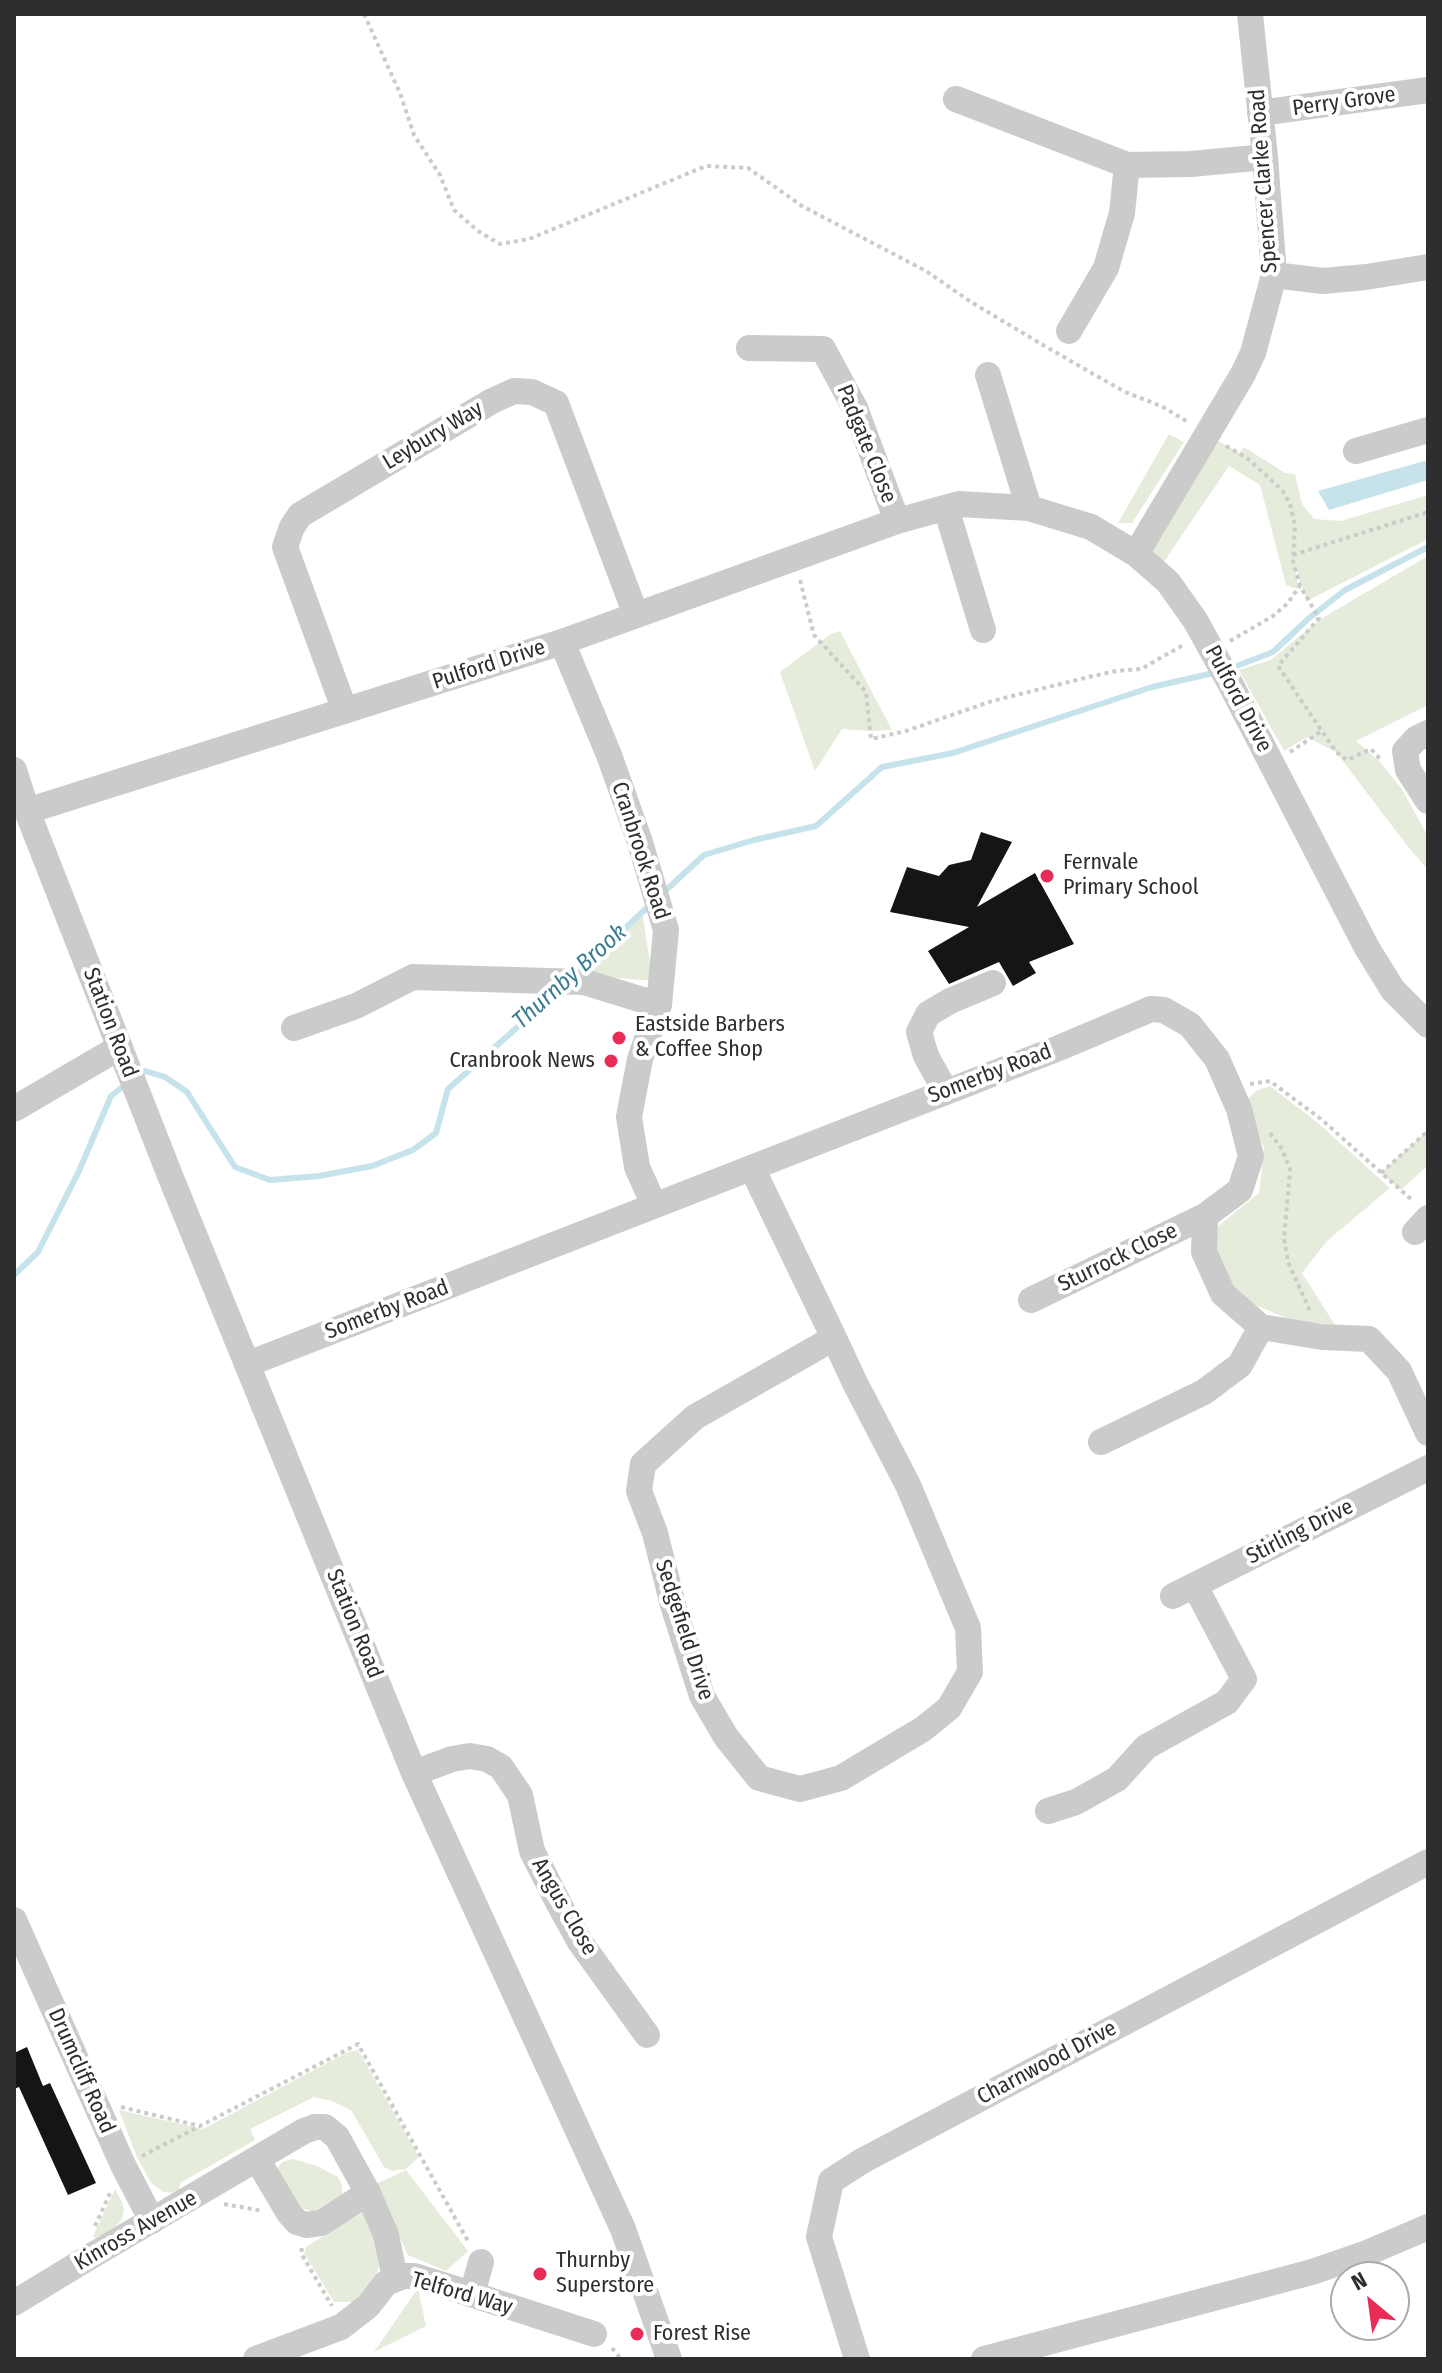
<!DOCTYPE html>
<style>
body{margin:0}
#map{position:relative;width:1442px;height:2373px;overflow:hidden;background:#fff;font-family:"Fira Sans Condensed",sans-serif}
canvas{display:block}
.frame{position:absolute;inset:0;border:16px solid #2e2e2e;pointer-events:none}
.north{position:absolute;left:1330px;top:2261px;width:80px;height:80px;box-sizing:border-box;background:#fff;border:2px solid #ababab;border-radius:50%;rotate:331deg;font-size:22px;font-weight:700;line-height:32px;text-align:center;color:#2e2e2e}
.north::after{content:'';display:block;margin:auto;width:28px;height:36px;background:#e92b57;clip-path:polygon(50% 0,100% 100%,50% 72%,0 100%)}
</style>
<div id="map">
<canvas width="1442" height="2373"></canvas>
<div class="frame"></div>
<div class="north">N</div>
</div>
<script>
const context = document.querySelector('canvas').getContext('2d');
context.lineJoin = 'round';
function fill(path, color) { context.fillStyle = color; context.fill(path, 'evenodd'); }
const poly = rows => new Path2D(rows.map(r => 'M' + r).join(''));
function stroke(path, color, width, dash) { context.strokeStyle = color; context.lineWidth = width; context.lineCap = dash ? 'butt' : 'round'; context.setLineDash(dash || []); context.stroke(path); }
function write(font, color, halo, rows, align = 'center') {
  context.font = font + ' "Fira Sans Condensed",sans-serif'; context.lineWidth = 8; context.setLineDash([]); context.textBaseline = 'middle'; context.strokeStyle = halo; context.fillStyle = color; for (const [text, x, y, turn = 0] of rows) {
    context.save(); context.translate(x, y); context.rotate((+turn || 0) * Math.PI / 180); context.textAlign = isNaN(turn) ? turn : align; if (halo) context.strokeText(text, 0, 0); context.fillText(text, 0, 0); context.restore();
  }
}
fill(poly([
 [1169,434,1184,442,1132,523,1118,523],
 [1207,434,1239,453,1244,447,1285,473,1295,474,1302,504,1314,519,1341,521,1428,495,1428,539,1307,601,1295,567,1298,589,1286,585,1260,485,1229,466,1159,569,1136,554],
 [1428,556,1428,705,1356,741,1379,761,1401,788,1428,836,1428,870,1405,843,1336,752,1307,737,1284,751,1239,670,1271,660,1319,620],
 [840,631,892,730,870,731,842,729,815,771,780,672,831,634],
 [642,912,653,981,581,975,582,968],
 [1270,1086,1318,1123,1390,1188,1327,1241,1302,1273,1335,1325,1291,1320,1253,1304,1228,1282,1214,1247,1218,1226,1259,1193,1264,1148,1246,1101,1256,1091],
 [1428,1130,1428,1168,1426,1167,1401,1190,1381,1173],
 [358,2050,419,2157,406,2169,392,2171,384,2167,351,2110,332,2101,314,2097,250,2129,255,2140,180,2183,179,2193,163,2192,151,2183,137,2157,119,2110,203,2129,348,2052],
 [293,2159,317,2166,338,2177,342,2185,342,2194,313,2212,302,2208,295,2200,276,2170,282,2162],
 [406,2170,468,2251,446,2271,408,2255,376,2184],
 [115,2189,122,2202,124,2211,121,2221,112,2230,96,2238,93,2236],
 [362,2213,367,2215,371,2220,379,2264,377,2274,360,2302,334,2302,304,2253,307,2246],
 [418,2288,426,2326,374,2352]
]), '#e6ecdb');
fill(poly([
 [1428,460,1428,480,1329,510,1318,491]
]), '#c6e3ec');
stroke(poly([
 [1229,669,1273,652,1308,619,1345,590,1428,547],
 [664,892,704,855,754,840,816,826,882,767,953,753,1152,687,1218,672],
 [576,974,650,905],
 [138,1076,145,1071,165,1077,187,1092,235,1167,270,1180,319,1176,372,1166,413,1150,436,1133,448,1089,559,990],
 [14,1275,38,1252,79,1171,111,1096,125,1085]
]), '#c6e3ec', 6);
fill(poly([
 [981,832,1012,842,977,907,1035,873,1074,944,1029,962,1036,973,1013,986,999,962,949,984,928,951,969,927,890,912,907,867,939,876,949,865,971,860],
 [27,2047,43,2086,50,2083,96,2183,68,2195,19,2087,14,2089,14,2053]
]), '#151515');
stroke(poly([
 [364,14,400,93,414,135,440,175,454,210,478,231,500,244,529,239,706,166,748,168,802,206,926,271,971,302,1048,348,1125,392,1161,406,1188,422],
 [1226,446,1247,458,1282,490,1290,504,1295,526,1293,561,1300,586,1319,618,1278,666,1336,752,1347,760,1371,749,1382,761],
 [1293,555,1428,512],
 [800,580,814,635,866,692,871,739,906,731,992,701,1093,676,1116,671,1141,669,1185,644],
 [1230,641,1273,616,1287,604,1300,586],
 [1290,752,1322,731],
 [1250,1084,1270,1081,1290,1096,1321,1119,1413,1201],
 [1270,1133,1282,1149,1290,1169,1284,1239,1288,1262,1311,1313],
 [1381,1173,1428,1131],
 [121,2107,200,2126,358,2044,469,2243],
 [142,2156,198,2127],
 [224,2204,263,2211],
 [95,2226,111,2191],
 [302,2248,301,2253,332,2306],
 [612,2348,621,2359]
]), '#cbcbcb', 4, [4, 4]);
stroke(poly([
 [956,99,1127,165,1191,164,1265,157],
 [1260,113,1428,90],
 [1274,275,1323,281,1366,277,1428,267],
 [1069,331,1106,268,1122,213,1127,165],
 [749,348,823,349,855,408,897,521],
 [988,375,1029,508],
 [1356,451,1428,430],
 [946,508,983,630],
 [1136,554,1243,374,1253,353,1274,275,1265,157,1250,14],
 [562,642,609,755,639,839,666,930,659,1005,640,1059,629,1117,637,1167,654,1205],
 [345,711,285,547,292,527,300,515,492,401,514,391,532,392,556,403,636,615],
 [1428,733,1416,739,1405,751,1408,770,1428,801],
 [14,770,27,811,171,1178,414,1773,623,2229,669,2359],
 [27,811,562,642,897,521,959,504,1029,508,1091,527,1136,554,1168,582,1195,620,1231,685,1367,948,1393,990,1428,1025],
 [294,1028,356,1006,413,977,584,982,659,1005],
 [946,1092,926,1056,919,1032,928,1014,950,1001,993,983],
 [14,1109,120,1047],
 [752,1168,834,1338,855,1383,908,1485,968,1628,970,1672,949,1708,923,1729,841,1778,800,1789,759,1778,726,1737,702,1696,673,1605,655,1533,639,1491,643,1464,695,1417,834,1338],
 [1415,1232,1428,1218],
 [1031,1300,1205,1216],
 [248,1364,1059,1048,1151,1009,1164,1010,1190,1025,1217,1059,1239,1109,1251,1156,1240,1190,1205,1216,1204,1252,1223,1294,1261,1327,1322,1337,1369,1339,1399,1371,1428,1433],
 [1101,1442,1204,1392,1240,1365,1261,1327],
 [1173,1596,1428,1468],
 [414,1773,452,1759,470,1756,487,1759,501,1767,520,1795,532,1851,559,1904,580,1942,647,2035],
 [1048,1811,1076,1802,1117,1779,1146,1747,1227,1702,1244,1679,1195,1586],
 [14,1920,123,2165,152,2221],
 [368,2193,386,2235,395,2278],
 [472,2294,481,2262],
 [14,2303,93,2255,304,2131,315,2127,325,2127,337,2137,368,2193,321,2223,306,2225,297,2222,289,2213,257,2159],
 [256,2359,341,2327,368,2306,386,2283,404,2276,414,2276,446,2286,594,2334],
 [857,2359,819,2237,831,2181,862,2161,1428,1862],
 [984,2359,1312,2272,1367,2253,1428,2227]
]), '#cbcbcb', 26);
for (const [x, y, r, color] of [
 [1047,876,8,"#e92b57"],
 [619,1038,8,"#e92b57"],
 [611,1061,8,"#e92b57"],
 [540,2274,8,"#e92b57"],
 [637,2334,8,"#e92b57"]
]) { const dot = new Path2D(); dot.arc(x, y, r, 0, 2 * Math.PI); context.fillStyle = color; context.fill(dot); stroke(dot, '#fff', 3); }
write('22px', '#2e2e2e', '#fff', [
 ["Perry Grove",1344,102,-8],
 ["Spencer Clarke Road",1264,181,-94],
 ["Leybury Way",433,436,-31],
 ["Padgate Close",866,444,68],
 ["Pulford Drive",489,665,-18],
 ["Pulford Drive",1238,699,62],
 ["Cranbrook Road",640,851,72],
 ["Station Road",110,1023,69],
 ["Somerby Road",990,1074,-21],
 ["Sturrock Close",1118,1258,-26],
 ["Somerby Road",387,1310,-21],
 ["Stirling Drive",1300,1532,-27],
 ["Station Road",354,1624,68],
 ["Sedgefield Drive",684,1630,72],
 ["Angus Close",564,1907,60],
 ["Charnwood Drive",1047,2063,-28],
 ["Drumcliff Road",81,2071,66],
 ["Kinross Avenue",136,2231,-30],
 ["Telford Way",462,2294,16]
]);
write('22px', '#2e2e2e', '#fff', [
 ["Fernvale",1063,863],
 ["Primary School",1063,888],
 ["Eastside Barbers",635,1025],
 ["& Coffee Shop",635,1050],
 ["Cranbrook News",595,1061,"right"],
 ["Thurnby",556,2261],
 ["Superstore",556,2286],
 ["Forest Rise",653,2334]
], 'left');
write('italic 24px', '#3a7d91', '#fff', [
 ["Thurnby Brook",570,977,-42]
]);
</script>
